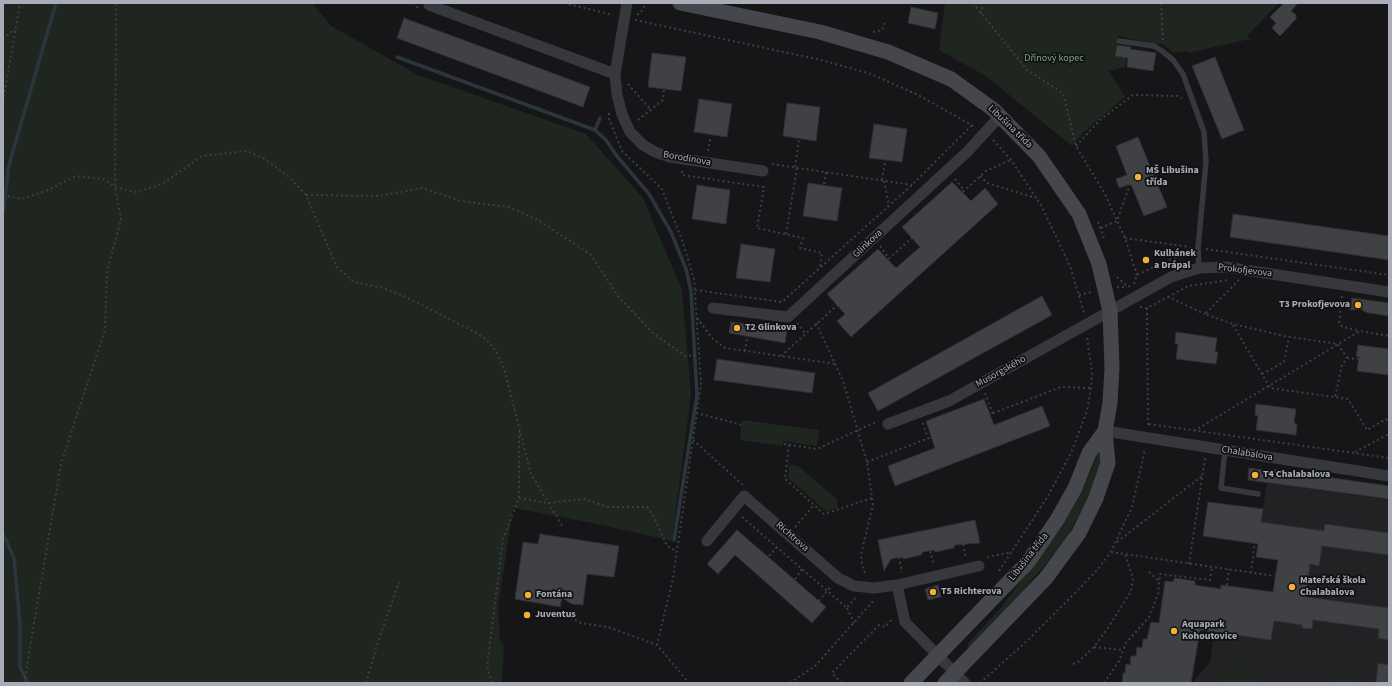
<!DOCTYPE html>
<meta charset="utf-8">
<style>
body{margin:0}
#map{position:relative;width:1392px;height:686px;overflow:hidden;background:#161618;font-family:"Source Sans 3",sans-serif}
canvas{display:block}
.frame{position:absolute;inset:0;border:4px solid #a8adb8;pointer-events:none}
</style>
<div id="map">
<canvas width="1392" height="686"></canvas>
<div class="frame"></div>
</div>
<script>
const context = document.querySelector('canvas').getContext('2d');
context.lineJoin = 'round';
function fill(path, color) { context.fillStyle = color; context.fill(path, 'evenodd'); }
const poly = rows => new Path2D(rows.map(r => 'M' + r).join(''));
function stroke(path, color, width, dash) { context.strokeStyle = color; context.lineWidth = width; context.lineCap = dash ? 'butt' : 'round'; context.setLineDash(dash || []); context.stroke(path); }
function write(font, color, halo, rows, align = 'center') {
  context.font = font + ' "Source Sans 3",sans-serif'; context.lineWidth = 3.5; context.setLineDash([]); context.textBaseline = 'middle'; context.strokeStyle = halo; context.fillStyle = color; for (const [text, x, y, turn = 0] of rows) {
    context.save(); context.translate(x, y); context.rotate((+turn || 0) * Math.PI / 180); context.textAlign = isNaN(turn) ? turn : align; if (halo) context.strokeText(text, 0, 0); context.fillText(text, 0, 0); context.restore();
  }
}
fill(poly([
 [1267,483,1389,500,1389,683,1192,683,1210,662,1221,585,1277,593,1282,560,1256,557,1258,544,1203,536,1208,502,1263,509]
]), '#222225');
fill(poly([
 [3,3,312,3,331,26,418,75,586,134,643,198,682,290,691,394,672,541,593,523,513,508,498,607,500,640,504,647,502,683,3,683],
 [945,3,1279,3,1247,36,1250,39,1188,53,1187,51,1174,53,1163,44,1156,44,1118,36,1114,55,1127,57,1125,67,1109,71,1125,97,1084,132,1072,146,986,76,939,50],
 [742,420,819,430,817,446,783,441,783,446,740,440],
 [1100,449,1104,451,1092,491,1065,541,1011,605,971,647,967,647,968,643,999,610,1064,524,1084,487],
 [792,465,798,466,837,499,837,508,826,511,788,478,789,466],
 [1235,659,1264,683,1215,683],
 [1342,669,1358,683,1330,683]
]), '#1e261f');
stroke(poly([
 [397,57,595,130],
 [600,118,595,130,606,140,616,155,649,194,671,232,686,269,691,291,697,395,674,540],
 [3,213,9,165,56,3],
 [3,534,14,558,20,625,20,667,28,683]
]), '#2c353c', 3.5);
const building = poly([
 [1284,3,1298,3,1291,11,1296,15,1296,19,1280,36,1272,28,1276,23,1270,17,1284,3],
 [911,7,938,13,935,29,908,23,911,7],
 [404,18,590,87,583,107,397,38,404,18],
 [1117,45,1131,47,1130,49,1156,53,1153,71,1127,67,1128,58,1115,56,1117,45],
 [652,53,686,57,681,91,648,87,652,53],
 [1215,57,1244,130,1222,139,1192,66,1215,57],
 [699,99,732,104,727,137,694,132,699,99],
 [787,103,820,107,816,141,783,136,787,103],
 [874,124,907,129,902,162,869,158,874,124],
 [1138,137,1167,207,1144,216,1131,184,1119,188,1116,179,1127,175,1116,146,1138,137],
 [952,182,971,201,985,188,998,204,851,337,837,321,845,314,827,294,878,249,896,268,920,247,902,227,952,182],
 [808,183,842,188,837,221,803,216,808,183],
 [697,185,730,190,726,224,692,219,697,185],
 [1233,214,1389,236,1389,260,1230,237,1233,214],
 [741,244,775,249,770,282,736,278,741,244],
 [1042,296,1052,315,878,411,868,393,1042,296],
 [1352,298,1389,303,1389,316,1369,313,1363,311,1363,309,1350,310,1352,298],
 [731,322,787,329,785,343,729,333,731,322],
 [1176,332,1217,338,1215,352,1218,352,1216,364,1176,359,1178,344,1175,344,1176,332],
 [1358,345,1389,349,1389,375,1357,371,1359,357,1356,356,1358,345],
 [717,359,815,373,812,393,714,380,717,359],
 [984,399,994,425,1042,406,1050,426,895,486,888,466,935,448,926,421,984,399],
 [1256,404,1296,409,1294,423,1297,424,1296,435,1256,430,1258,416,1255,415,1256,404],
 [1249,468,1270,471,1270,469,1389,486,1389,499,1248,480,1249,468],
 [1208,502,1263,509,1261,522,1324,531,1325,524,1389,533,1389,555,1322,546,1319,566,1310,564,1306,597,1389,608,1389,640,1378,638,1379,629,1313,620,1312,629,1302,628,1302,625,1274,621,1271,640,1200,630,1191,683,1122,683,1123,673,1125,673,1126,664,1130,665,1131,656,1136,656,1137,647,1142,648,1143,639,1147,639,1151,622,1159,623,1165,581,1173,582,1174,578,1195,581,1195,585,1221,589,1221,585,1273,592,1278,560,1256,557,1258,544,1203,536,1208,502],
 [975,520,980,543,955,545,954,548,936,552,933,550,923,552,921,555,904,559,901,557,891,559,884,571,878,540,975,520],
 [737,530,826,607,812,623,735,555,718,574,707,564,737,530],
 [540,534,619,546,614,577,587,574,583,605,572,604,562,598,560,607,515,599,523,542,538,544,540,534],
 [938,585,941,597,928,600,925,589,938,585],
 [1378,663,1389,665,1388,683,1376,683,1378,663]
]);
fill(building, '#404145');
stroke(building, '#303034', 1);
stroke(poly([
 [413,3,419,9],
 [564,3,613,15],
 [973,3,1027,70,1063,93,1076,146,1105,194,1125,238,1137,275],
 [1161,3,1163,41],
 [981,14,983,3],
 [637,15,643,10,645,3],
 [635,20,821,60,871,74,918,95,975,127],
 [873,32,882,30,886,20],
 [3,39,15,29],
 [628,84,650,109],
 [3,102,20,3],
 [609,113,609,119,622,151,662,189,682,240,694,279,701,384,673,578,657,645,689,683],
 [638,120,663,100,664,89],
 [993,140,1011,160,1041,205,1070,266,1084,313],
 [1076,146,1100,120,1133,95,1178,96,1182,98],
 [708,151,711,136],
 [772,164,912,185],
 [795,167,799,139],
 [682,171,682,175,764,187,757,228,803,238,800,248,822,253,820,267],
 [980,176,987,183,1036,198],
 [955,179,964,190],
 [882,180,885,161],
 [884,181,889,205],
 [824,184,826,172],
 [3,195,21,199,46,191,76,176,103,179,115,187,136,192,162,184,202,156,247,151,263,158,288,176,306,195,337,267,354,282,383,288,404,296,475,332,486,339,496,351,504,368,531,474,563,527],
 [306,195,379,196,422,188,461,201,508,207,538,220,591,255,618,296,654,334,685,356,699,355],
 [1098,222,1104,238],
 [1101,228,1117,221,1130,184],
 [786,234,797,168],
 [1125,238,1190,247],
 [880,246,889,258],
 [1206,249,1389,275],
 [1117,277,1128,287,1130,286],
 [1239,280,1205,314,1233,324,1284,336,1338,344,1347,358,1342,365,1335,397],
 [1134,284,1137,275,1174,258,1189,255],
 [1117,287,1127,287],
 [695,290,782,302,912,185,971,126],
 [1079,295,1092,292],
 [1342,296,1339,323,1343,327,1360,331],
 [1168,297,1188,286,1228,280],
 [1140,307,1147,308,1168,297,1205,314],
 [1147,308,1148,427],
 [697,318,713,339,725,348,836,364],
 [797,323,805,333],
 [816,323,843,381,867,462,873,505,861,554,862,564,866,576],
 [1233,325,1270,388,1348,399,1367,430,1386,419,1389,423],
 [745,351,749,324],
 [781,356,986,171,1011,160],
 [1347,358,1358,359],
 [1262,374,1284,362,1289,337],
 [985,393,993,414],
 [696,413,742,425],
 [923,423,928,438],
 [1149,424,1389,458],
 [1194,431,1360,331,1389,336],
 [693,440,743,485],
 [784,444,817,449,878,421],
 [789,445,785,479,824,514,872,498],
 [1355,452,1389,434],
 [867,462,1061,387,1091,388],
 [519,498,548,503,585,499,607,507,647,507,654,517,667,546,676,551],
 [742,517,847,608,855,598],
 [795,527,814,505],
 [1117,542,1202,476],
 [963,544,966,558],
 [930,551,934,565],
 [1111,552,1275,576],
 [769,556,777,547],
 [899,557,902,572],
 [987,557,1012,552],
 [1189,564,1205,458],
 [999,571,1048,496,1071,453,1087,411,1091,388,1092,373,1087,337],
 [1149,572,1159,581],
 [1251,573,1254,547,1257,548],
 [795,579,802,569],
 [1227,585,1229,569],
 [819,601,831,586],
 [847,608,854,623],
 [536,612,569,617,581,623,608,627,657,645],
 [1094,647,1123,650],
 [1073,664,1078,662,1094,647,1108,628,1131,591,1133,578,1125,554],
 [24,683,61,464,105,330,107,272,121,219,115,187,116,3],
 [366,683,376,648,399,582],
 [492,683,487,666,503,539,519,498,519,431],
 [790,683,815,666,875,599],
 [842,683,832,673,879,625,885,627,893,618],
 [980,683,1027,641,1077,591,1098,569,1111,552,1132,507,1145,449],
 [1104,683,1119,661,1126,643,1149,617,1158,594,1160,574,1210,580,1212,567]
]), '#3d3f44', 2, [2, 3]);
stroke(poly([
 [1119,41,1154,46,1162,51,1173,60,1183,74,1204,132,1206,162,1198,248,1199,268],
 [1225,451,1221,488,1258,494]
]), '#37383d', 5.5);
stroke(poly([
 [627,3,615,74,617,95,622,114,630,132,643,145,655,152,670,157,763,171],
 [429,5,615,74],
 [713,308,788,317,967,152,1000,116],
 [888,424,949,401,1171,277,1199,268,1226,267,1389,292],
 [1105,431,1389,476],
 [707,541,744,496,838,578,854,586,874,588,897,585,979,566],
 [897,585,905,622,965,683]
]), '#37383d', 11);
stroke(poly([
 [680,3,820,32,888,52,951,79,994,110,1039,156,1079,214,1099,264,1110,311,1112,368,1110,403,1105,431,1108,463,1096,498,1079,533,1046,578,945,683],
 [911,683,1028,562,1057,520,1075,488,1089,453,1105,431]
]), '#45474d', 15);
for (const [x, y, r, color] of [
 [1138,177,4,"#f2b134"],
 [1146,260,4,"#f2b134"],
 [1358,305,4,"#f2b134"],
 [737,328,4,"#f2b134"],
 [1255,475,4,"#f2b134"],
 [1292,587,4,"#f2b134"],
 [933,592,4,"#f2b134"],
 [528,595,4,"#f2b134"],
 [527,615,4,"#f2b134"],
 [1174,631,4,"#f2b134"]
]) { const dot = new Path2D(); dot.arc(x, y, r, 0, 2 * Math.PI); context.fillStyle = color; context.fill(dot); stroke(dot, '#111113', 1.5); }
write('10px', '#7fa381', '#111113', [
 ["Dřínový kopec",1054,59]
]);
write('10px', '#a8adb8', '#111113', [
 ["Libušina třída",1010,127,44],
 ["Borodinova",687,159,10],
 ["Glinkova",868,244,-43],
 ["Prokofjevova",1245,271,7],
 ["Musorgského",1001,372,-29],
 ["Chalabalova",1247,454,9],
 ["Richtrova",792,537,41],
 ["Libušina třída",1029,557,-52]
]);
write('bold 10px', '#a8adb8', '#111113', [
 ["MŠ Libušina",1146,171],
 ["třída",1146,183],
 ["Kulhánek",1154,254],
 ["a Drápal",1154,266],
 ["T3 Prokofjevova",1350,305,"right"],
 ["T2 Glinkova",745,328],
 ["T4 Chalabalova",1263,475],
 ["Mateřská škola",1300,581],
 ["Chalabalova",1300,593],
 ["T5 Richterova",941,592],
 ["Fontána",536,595],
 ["Juventus",535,615],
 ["Aquapark",1182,625],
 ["Kohoutovice",1182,637]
], 'left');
</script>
